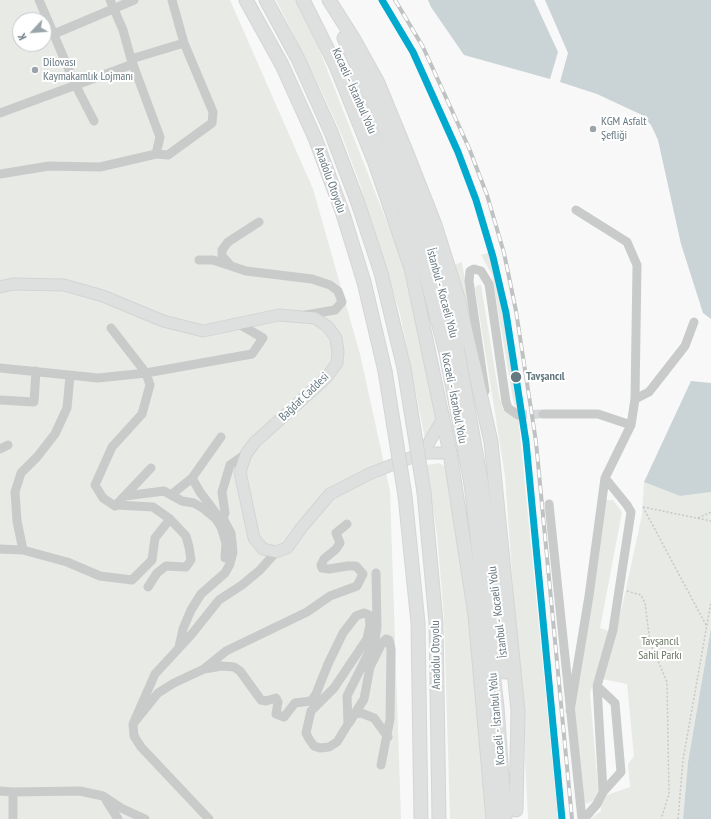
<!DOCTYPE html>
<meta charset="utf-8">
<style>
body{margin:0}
#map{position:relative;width:711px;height:819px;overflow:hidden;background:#f8f8f8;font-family:"PT Sans Narrow",sans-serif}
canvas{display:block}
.north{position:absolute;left:12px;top:12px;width:40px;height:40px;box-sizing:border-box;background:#fff;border:1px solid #c2c9cc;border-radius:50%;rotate:244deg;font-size:11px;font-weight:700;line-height:16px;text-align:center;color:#667880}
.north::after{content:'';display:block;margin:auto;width:14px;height:18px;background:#99a5aa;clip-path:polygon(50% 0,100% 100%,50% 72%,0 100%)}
</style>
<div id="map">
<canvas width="711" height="819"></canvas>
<div class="north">K</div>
</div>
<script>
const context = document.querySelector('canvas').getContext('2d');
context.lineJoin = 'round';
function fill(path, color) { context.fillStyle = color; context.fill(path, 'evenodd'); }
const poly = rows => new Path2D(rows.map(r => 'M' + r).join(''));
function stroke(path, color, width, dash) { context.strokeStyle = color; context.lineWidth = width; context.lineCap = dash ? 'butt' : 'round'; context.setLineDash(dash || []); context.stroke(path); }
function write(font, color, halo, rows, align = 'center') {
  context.font = font + ' "PT Sans Narrow",sans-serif'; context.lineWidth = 4; context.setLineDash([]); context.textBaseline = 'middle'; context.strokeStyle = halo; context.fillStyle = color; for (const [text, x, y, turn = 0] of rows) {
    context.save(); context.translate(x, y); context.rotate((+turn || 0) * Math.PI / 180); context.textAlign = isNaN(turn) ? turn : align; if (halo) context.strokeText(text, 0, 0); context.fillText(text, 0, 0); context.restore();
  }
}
fill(poly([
 [0,0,230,0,313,189,360,354,390,491,401,819,0,819],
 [20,20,44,20,44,44,20,44],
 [276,0,299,0,303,8,408,276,437,421,426,444,400,314,360,184,342,136,321,90],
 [490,252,508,340,518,415,558,819,528,819,524,740,505,476,475,288,478,285,481,285,499,395,503,410,518,415,513,399,492,275,481,255],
 [462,262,475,344,454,265],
 [439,463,446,467,472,618,489,819,450,819,444,617,437,535,427,465],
 [644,482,680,496,711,492,711,628,688,762,683,819,590,819,601,811,601,797,630,787,628,764,634,756,627,684,602,679,616,634,642,515],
 [604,500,613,500,622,512,600,628,609,631,590,693,598,789,595,800,586,804,583,801,573,705]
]), '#e8eae6');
fill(poly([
 [428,0,534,0,558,52,550,79,464,55,431,7],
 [545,0,711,0,711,319,703,313,681,244,658,140,651,125,642,115,597,94,560,82,568,53],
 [691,381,711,383,711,492,680,496,644,482],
 [711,628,711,819,683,819,688,762]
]), '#cad3d5');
stroke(poly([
 [518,415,543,414]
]), '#d4d8da', 9, [9, 4.5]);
const major = poly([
 [0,287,13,284,64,285,103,296,163,321,203,331,279,315,315,318,328,327,336,338,338,352,337,363,326,378,255,442,246,454,240,472,254,538,263,549,276,552,287,548,302,527,330,494,371,473,423,453],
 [442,420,423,453,450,453]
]);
const highway = poly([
 [246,0,282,65,315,138,343,214,364,282,385,371],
 [266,0,298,59,331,132,358,203,381,273,404,368],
 [303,0,336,66,375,163,411,268,450,453,475,615,493,819],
 [329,0,353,38,378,83,406,151,435,225,458,298,476,375,491,442,518,711,516,810],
 [344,38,373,99,416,203,437,267,457,347],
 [349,77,404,207,425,271,446,353],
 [481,481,505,672],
 [471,484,497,707,505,819],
 [424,492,436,622,439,819],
 [405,496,418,623,421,819]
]);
stroke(major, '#d3d4d5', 13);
stroke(highway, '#d4d5d5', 15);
stroke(poly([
 [643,507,706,625],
 [643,507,711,521],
 [698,518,711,512],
 [627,591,641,595,645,603,650,642,667,682,669,794,661,819],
 [678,819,683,760,711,602]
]), '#c7c8c9', 1.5, [2, 2]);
stroke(poly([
 [39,0,75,84,94,121],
 [54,34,134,0],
 [131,59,184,43],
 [0,113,133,64],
 [156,154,168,155,212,123,213,112,184,43,172,0],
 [0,174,49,166,100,167,156,154,160,137,131,59,123,30,110,0],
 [199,260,213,260,246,271,312,279,330,285,338,291,342,302,335,310,306,315],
 [231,266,222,256,222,250,228,242,259,222],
 [111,328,146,373,150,385,142,414,112,447,95,485,103,498,115,506,151,468],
 [0,368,98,378,146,373,252,354,263,338,239,324],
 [485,391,469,281,470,271,474,269,481,271,489,284,506,402,508,408,518,415],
 [635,399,649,392,685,346,694,322],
 [0,400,34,402,36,371],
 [543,414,598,414,631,425],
 [221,437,192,478,200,492,218,516,223,518,225,513,222,492,230,465,246,454],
 [0,449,8,445],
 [171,495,192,478],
 [125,496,164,491,182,501,194,503,204,509,216,519,221,527,226,543,225,558],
 [549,504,582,819],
 [117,505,153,507,170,519,186,536,189,547,191,560,186,567,166,566,157,573,148,587],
 [0,549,23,550,67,562,100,576,132,580,152,560,155,538,170,519],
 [23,550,17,521,15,492,21,473,37,457,55,434,67,408,70,376],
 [179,647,183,629,191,610,201,594,225,573,230,564,233,552,231,533,223,518],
 [204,669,226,651,307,612,330,596,357,586,363,574,356,566,348,566,329,569,322,568,321,565,324,559,336,549,340,543,336,533,347,524],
 [597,686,615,703,621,772,603,792],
 [570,711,589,596,605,478,631,425,635,399,637,265,627,242,576,210],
 [354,714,361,713,374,718,388,737],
 [349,723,364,699,370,667,381,645,386,639,389,640,391,649,390,719,381,765],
 [133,724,158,693,174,683,204,669,222,666,234,667,240,671,261,700,266,701,276,698,278,702,276,714,284,717,295,703,311,701,316,694,328,664,343,633,356,616,364,613,369,615,370,625,367,639,334,688,311,711,306,733,309,739,314,746,320,748,329,747,337,742,348,724,347,696,375,640,377,627,376,573],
 [0,791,13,792,13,819],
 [13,792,80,791,103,796,121,808,145,819],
 [106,800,118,819],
 [209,819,141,747,134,736,133,724,155,674,191,635,219,600,242,585,260,570,276,552],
 [584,819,597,804,603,792,597,686,613,630,631,512,627,505,605,478]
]), '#c9cbcb', 9);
stroke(major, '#dedfdf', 11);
stroke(highway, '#dedfdf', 13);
const rail = poly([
 [395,0,423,47,469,148,487,195,504,253,516,311,536,442,572,819]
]);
stroke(rail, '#bfc2c2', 4);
stroke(rail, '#fff', 2.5, [8]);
const highwayBridge = poly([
 [457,347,481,481],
 [446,353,471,484],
 [404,368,424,492],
 [385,371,405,496]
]);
stroke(highwayBridge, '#d4d5d5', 15, []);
stroke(highwayBridge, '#dedfdf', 13);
stroke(poly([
 [382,0,413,52,458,152,476,200,493,257,506,313,526,442,562,819]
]), '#00a9ce', 7);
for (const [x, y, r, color] of [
 [35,70,4,"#99a5aa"],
 [593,129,4,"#99a5aa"],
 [516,377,6,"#667880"]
]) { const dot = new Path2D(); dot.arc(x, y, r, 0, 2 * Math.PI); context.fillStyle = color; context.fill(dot); stroke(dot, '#fff', 1.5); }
write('12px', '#667880', '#fff', [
 ["Dilovası",43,63],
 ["Kaymakamlık Lojmanı",43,77],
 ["KGM Asfalt",601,122],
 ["Şefliği",601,136]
], 'left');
write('12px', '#667880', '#fff', [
 ["Kocaeli - İstanbul Yolu",354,91,66],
 ["Anadolu Otoyolu",330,180,70],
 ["İstanbul - Kocaeli Yolu",442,293,75],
 ["Bağdat Caddesi",304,397,-44],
 ["Kocaeli - İstanbul Yolu",454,398,79],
 ["İstanbul - Kocaeli Yolu",498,612,-97],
 ["Anadolu Otoyolu",436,655,-91],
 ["Kocaeli - İstanbul Yolu",497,719,-95]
]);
write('bold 12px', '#667880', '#fff', [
 ["Tavşancıl",526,377]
], 'left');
write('12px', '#6b7865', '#fff', [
 ["Tavşancıl",660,642],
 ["Sahil Parkı",660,656]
]);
</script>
